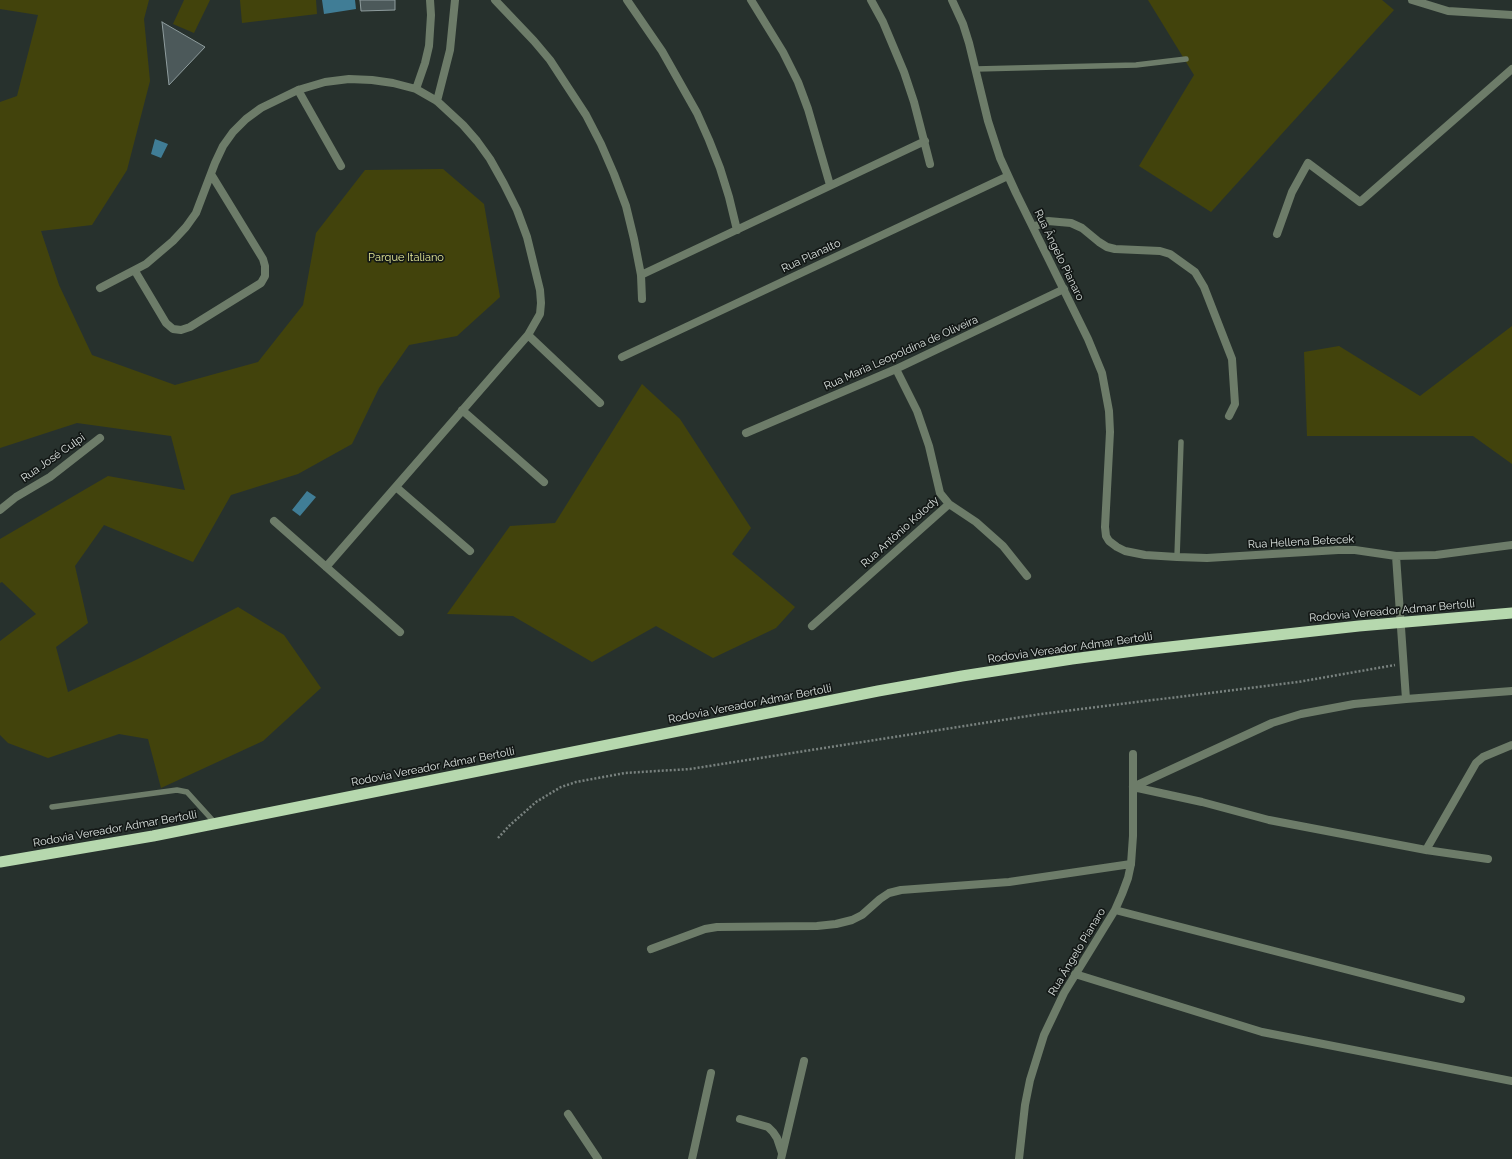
<!DOCTYPE html>
<meta charset="utf-8">
<style>
body{margin:0}
canvas{display:block;background:#27312d}
</style>
<canvas width="1512" height="1159"></canvas>
<script>
const context = document.querySelector('canvas').getContext('2d');
context.lineJoin = 'round';
function fill(path, color) { context.fillStyle = color; context.fill(path, 'evenodd'); }
const poly = rows => new Path2D(rows.map(r => 'M' + r).join(''));
function stroke(path, color, width, dash) { context.strokeStyle = color; context.lineWidth = width; context.lineCap = dash ? 'butt' : 'round'; context.setLineDash(dash || []); context.stroke(path); }
function write(font, color, halo, rows, align = 'center') {
  context.font = font + ' Raleway,sans-serif'; context.lineWidth = 3.5; context.setLineDash([]); context.textBaseline = 'middle'; context.strokeStyle = halo; context.fillStyle = color; for (const [text, x, y, turn = 0] of rows) {
    context.save(); context.translate(x, y); context.rotate((+turn || 0) * Math.PI / 180); context.textAlign = isNaN(turn) ? turn : align; if (halo) context.strokeText(text, 0, 0); context.fillText(text, 0, 0); context.restore();
  }
}
fill(poly([
 [0,0,149,0,144,19,150,81,127,170,92,225,41,231,59,285,92,355,175,385,258,362,303,305,316,233,365,170,443,169,484,204,500,297,457,336,409,345,379,388,352,444,298,474,231,495,193,562,104,525,75,566,88,623,56,647,68,692,140,658,238,607,284,635,321,688,263,741,161,788,148,739,119,734,48,758,8,743,0,735,0,641,36,614,2,582,0,583,0,539,108,476,185,490,171,436,77,423,0,448,0,102,17,96,38,15,0,9],
 [184,0,210,0,194,33,173,24],
 [240,0,316,0,317,14,242,23],
 [1148,0,1382,0,1394,10,1211,212,1139,166,1194,75],
 [1512,326,1512,464,1473,436,1307,436,1304,352,1339,346,1420,396],
 [642,384,680,419,751,528,732,554,795,607,776,628,713,658,656,626,592,662,513,616,447,614,510,526,555,523]
]), '#42430c');
fill(poly([
 [322,0,355,0,356,9,324,14],
 [155,139,168,144,161,158,151,154],
 [307,491,316,497,300,516,292,510]
]), '#407d96');
const building = poly([
 [360,0,395,0,395,10,361,11,360,0],
 [162,22,205,47,169,85,162,22]
]);
fill(building, '#4c595a');
stroke(building, '#8e9c9d', 1);
stroke(poly([
 [498,838,509,826,536,802,561,787,576,782,625,773,690,769,1041,714,1298,682,1395,665]
]), '#79827f', 2.5, [2, 2]);
stroke(poly([
 [976,69,1136,65,1186,59],
 [1177,557,1181,442],
 [52,807,177,790,187,792,216,824]
]), '#6d7c69', 5.5);
stroke(poly([
 [495,0,534,41,550,60,586,115,601,144,614,174,626,206,634,239,641,275,642,299],
 [627,0,662,51,697,113,709,140,720,168,729,197,737,230],
 [751,0,783,52,798,82,808,109,830,185],
 [871,0,883,22,904,72,914,102,930,164],
 [952,0,963,24,969,43,988,121,1000,158,1016,193,1088,339,1102,373,1109,411,1110,432,1105,527,1106,536,1109,541,1117,547,1125,551,1145,555,1177,557,1207,558,1338,550,1355,550,1396,556,1436,555,1512,545],
 [1412,0,1448,11,1512,15],
 [416,89,425,63,429,46,431,15,430,0],
 [298,90,341,166],
 [437,101,450,50,455,0],
 [1033,227,1048,221,1071,223,1082,228,1099,242,1107,247,1115,249,1160,251,1170,254,1195,272,1204,287,1232,359,1235,404,1229,416],
 [1277,234,1292,192,1308,163,1360,202,1512,69],
 [135,271,166,323,173,329,181,330,190,327,261,283,265,276,265,266,263,259,211,174],
 [641,275,925,141],
 [100,288,146,264,173,241,186,227,196,213,215,163,223,146,233,132,246,119,261,108,298,90,325,82,349,79,372,80,393,83,416,89,437,101,463,125,477,141,490,159,504,184,517,210,527,237,540,290,541,303,540,314,528,335,326,567],
 [528,335,600,403],
 [622,357,1008,176],
 [462,410,544,482],
 [746,433,896,369,1064,289],
 [396,487,470,551],
 [949,504,976,522,1003,546,1027,576],
 [0,510,16,497,50,477,100,438],
 [274,521,400,632],
 [1396,556,1406,699],
 [812,626,949,504,940,493,929,446,917,411,896,369],
 [1133,787,1272,723,1301,714,1354,704,1406,699,1512,691],
 [1133,787,1202,802,1269,820,1426,850,1488,859],
 [1426,850,1476,763,1483,757,1512,745],
 [1115,910,1461,999],
 [651,949,705,929,717,927,817,926,836,924,852,920,862,915,880,899,889,893,901,890,1009,882,1131,864],
 [1075,974,1262,1032,1512,1081],
 [568,1114,598,1159],
 [740,1119,768,1127,773,1132,777,1138,782,1153],
 [692,1159,711,1073],
 [781,1159,804,1061],
 [1019,1159,1025,1105,1030,1080,1044,1035,1064,993,1115,910,1122,894,1128,878,1131,864,1133,836,1133,754]
]), '#6d7c69', 8);
stroke(poly([
 [0,862,153,836,878,691,962,676,1072,659,1142,650,1359,626,1512,613]
]), '#b6d8ae', 11);
write('11px', '#dbe2df', '#131816', [
 ["Rua Ângelo Pianaro",1059,255,64],
 ["Rua Planalto",811,256,-25],
 ["Rua Maria Leopoldina de Oliveira",901,353,-24],
 ["Rua José Culpi",53,458,-35],
 ["Rua Antônio Kolody",900,532,-42],
 ["Rua Hellena Betecek",1301,542,-3],
 ["Rodovia Vereador Admar Bertolli",1392,611,-5],
 ["Rodovia Vereador Admar Bertolli",1070,648,-8],
 ["Rodovia Vereador Admar Bertolli",750,704,-11],
 ["Rodovia Vereador Admar Bertolli",433,767,-11],
 ["Rodovia Vereador Admar Bertolli",115,829,-10],
 ["Rua Ângelo Pianaro",1077,952,-59]
]);
write('11px', '#e6e997', '#131816', [
 ["Parque Italiano",406,258]
]);
</script>
